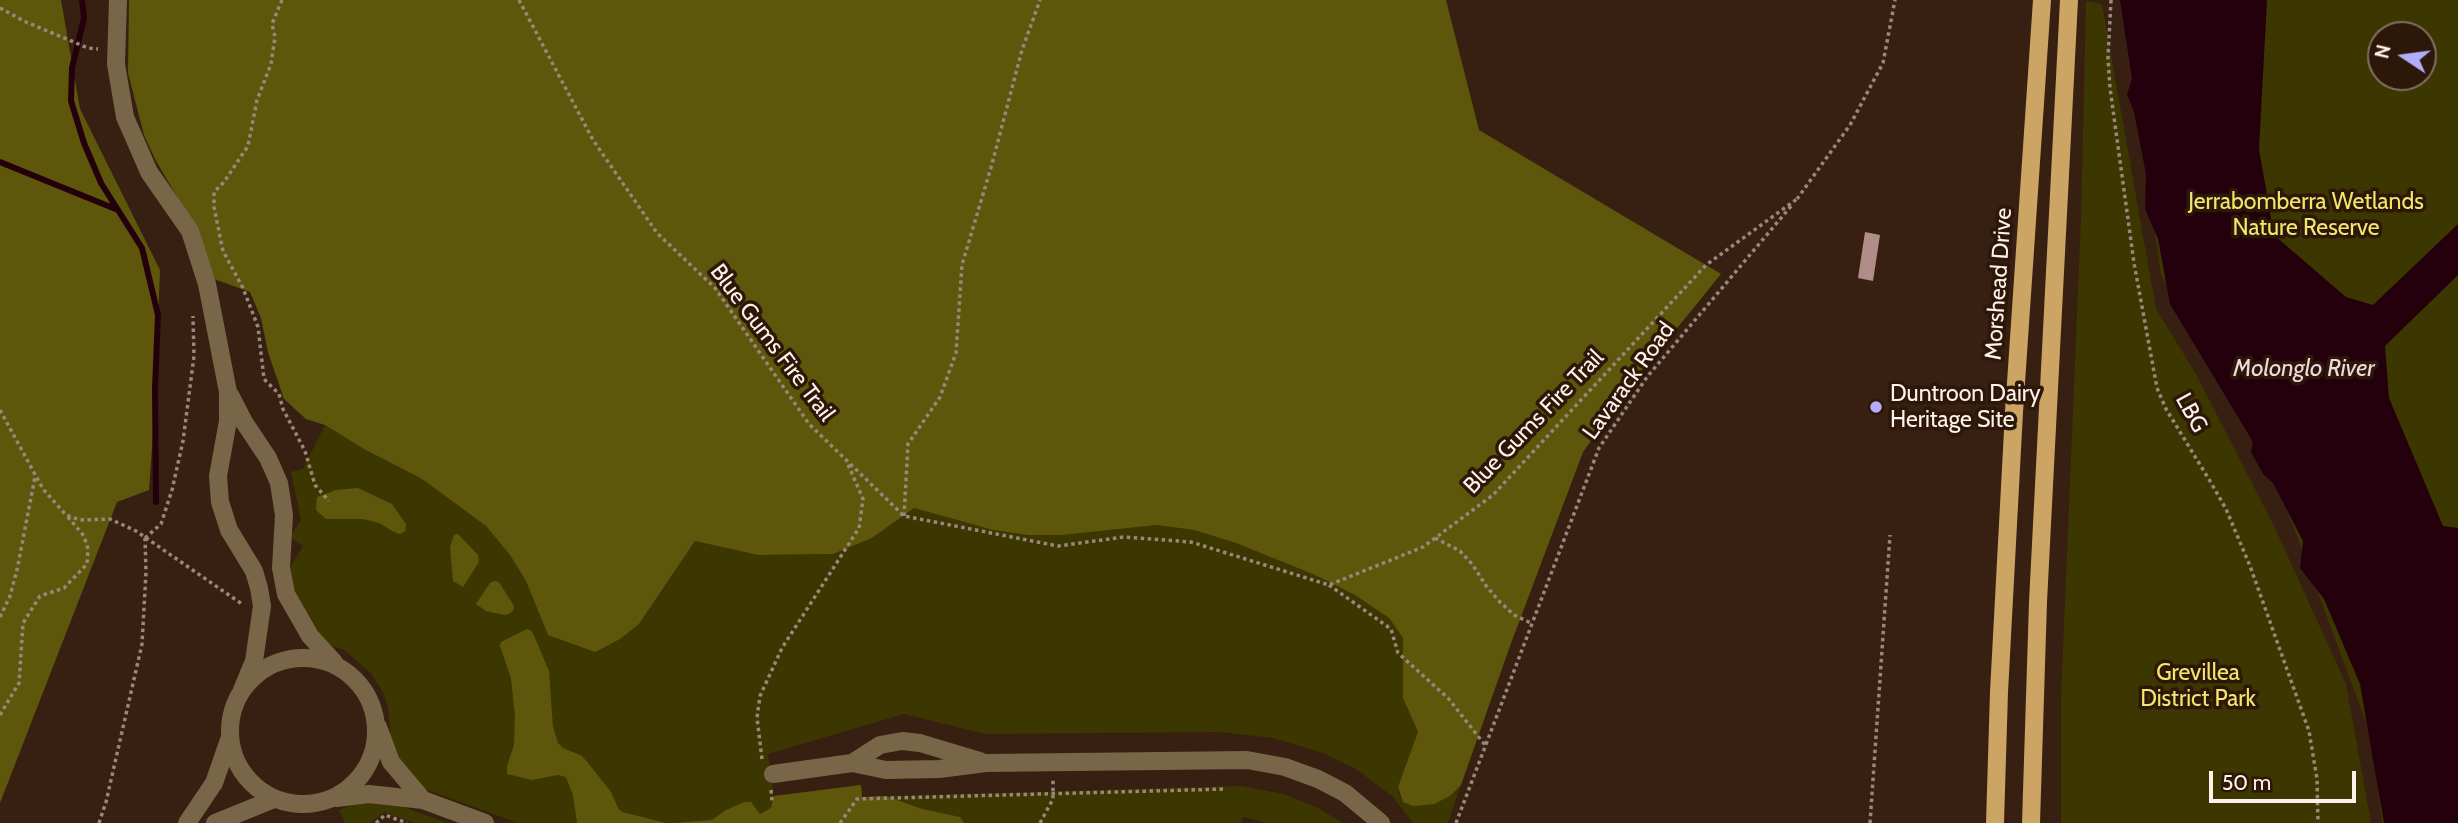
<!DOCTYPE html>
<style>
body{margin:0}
#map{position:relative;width:2458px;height:823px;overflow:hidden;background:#372011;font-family:Cabin,sans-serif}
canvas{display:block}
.north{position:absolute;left:2367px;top:21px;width:70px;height:70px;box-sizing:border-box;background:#2d1708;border:2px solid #816f62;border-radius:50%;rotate:283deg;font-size:19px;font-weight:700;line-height:28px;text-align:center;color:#fff2ea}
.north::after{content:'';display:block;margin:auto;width:24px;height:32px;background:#b1adfa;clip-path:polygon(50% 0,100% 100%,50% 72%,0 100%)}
.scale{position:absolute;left:2209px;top:771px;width:147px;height:32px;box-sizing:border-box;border:4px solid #fff2ea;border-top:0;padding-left:9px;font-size:21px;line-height:24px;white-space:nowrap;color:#fff2ea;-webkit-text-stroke:5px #2d1708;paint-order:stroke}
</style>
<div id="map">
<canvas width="2458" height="823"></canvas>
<div class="north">N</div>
<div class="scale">50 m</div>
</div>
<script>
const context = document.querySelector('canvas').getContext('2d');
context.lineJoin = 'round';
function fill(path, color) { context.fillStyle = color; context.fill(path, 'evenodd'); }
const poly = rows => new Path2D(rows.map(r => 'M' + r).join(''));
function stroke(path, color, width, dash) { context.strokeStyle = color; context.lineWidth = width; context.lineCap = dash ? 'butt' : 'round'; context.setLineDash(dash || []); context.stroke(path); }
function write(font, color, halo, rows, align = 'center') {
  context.font = font + ' Cabin,sans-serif'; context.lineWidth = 7; context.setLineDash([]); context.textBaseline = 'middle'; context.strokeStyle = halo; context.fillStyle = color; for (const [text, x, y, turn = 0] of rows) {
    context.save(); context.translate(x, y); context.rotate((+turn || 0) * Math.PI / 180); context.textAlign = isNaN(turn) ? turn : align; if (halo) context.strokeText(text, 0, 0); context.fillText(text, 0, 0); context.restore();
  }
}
fill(poly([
 [2121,0,2458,0,2458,823,2382,823,2372,738,2274,475,2161,275],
 [2381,35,2423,35,2423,77,2381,77],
 [2086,1,2102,4,2156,309,2196,374,2274,526,2346,684,2371,823,2061,823,2061,696,2081,217],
 [325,425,364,449,422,479,486,526,510,555,526,581,548,635,639,624,695,541,758,555,833,554,872,538,914,508,993,530,1028,535,1062,535,1157,525,1194,530,1236,543,1315,575,1355,595,1389,618,1403,638,1403,698,1418,733,1398,787,1399,794,1403,802,1450,796,1461,785,1448,823,1413,823,1392,796,1356,769,1323,753,1273,738,1220,732,985,734,904,714,768,754,774,796,861,785,862,797,1241,786,1284,794,1320,809,1342,823,1267,823,1243,817,1241,823,518,823,425,789,399,763,391,738,388,707,383,693,371,673,344,650,324,643,298,605,289,569,303,546,290,537,301,520,291,472,303,469],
 [361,801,392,803,448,823,414,823,384,812,370,823,345,823,339,810]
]), '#3c3600');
fill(poly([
 [0,0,61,0,80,109,160,270,154,420,149,490,117,502,0,803],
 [129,0,1446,0,1479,130,1721,274,1631,385,1583,452,1510,646,1461,785,1450,796,1434,804,1413,806,1403,802,1398,787,1418,732,1403,698,1403,638,1389,618,1355,595,1315,575,1236,543,1194,530,1157,525,1062,535,1028,535,993,530,914,508,872,538,833,554,758,555,695,541,639,624,620,639,595,652,548,635,526,581,510,555,486,526,422,479,364,449,325,425,306,419,284,399,268,352,261,318,250,292,214,279,199,234,156,161,144,135,128,73],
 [358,488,392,504,406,524,405,531,400,534,394,532,379,523,363,519,326,519,316,510,317,497,336,490],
 [458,534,478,555,479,562,463,587,453,581,450,547,454,535],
 [494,581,499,582,514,606,513,611,509,614,504,615,486,611,476,604,490,583],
 [527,629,532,631,549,671,553,727,558,743,563,748,582,756,588,763,611,792,618,808,622,812,666,823,577,823,573,795,566,777,558,775,532,780,507,774,507,766,514,745,515,716,511,678,500,646,501,642],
 [861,785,862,797,886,796,922,809,960,817,964,823,674,823,712,820,726,810,744,802,751,802,760,814,771,808,774,796]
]), '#5e570b');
fill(poly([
 [2120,0,2267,0,2259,149,2274,235,2346,297,2373,305,2458,224,2458,275,2385,346,2389,398,2443,526,2458,528,2458,823,2384,823,2360,684,2324,599,2300,568,2303,541,2273,483,2263,474,2251,452,2253,442,2170,304,2158,239,2145,209,2146,174,2134,112,2127,94,2132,79]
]), '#23000c');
stroke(poly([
 [82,0,84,18,72,68,71,101,84,143,101,183,142,248,158,315,155,388,156,502],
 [0,162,118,210]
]), '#23000c', 6);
fill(poly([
 [1865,232,1880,235,1873,281,1858,278]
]), '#b08d88');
stroke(poly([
 [282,0,272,24,275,37,271,64,257,100,248,146,224,182,214,192,214,207,223,251,243,288,258,327,264,379,279,394,283,409,305,451,315,485,329,501],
 [519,0,593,140,657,233,715,288,809,424,904,516,1058,546,1124,537,1191,542,1329,585,1423,547,1493,495,1706,265,1797,199],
 [2111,0,2108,58,2110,88,2134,263,2157,388,2166,409,2210,481,2226,509,2250,566,2309,731,2317,779,2318,823],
 [0,8,26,22,88,48,98,49],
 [1797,199,1850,125,1883,63,1895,0],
 [0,410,43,489,66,515,80,520,110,519,136,531,242,604],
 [904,516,908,444,940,397,956,353,962,265,992,164,1022,50,1040,0],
 [145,538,161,524,172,490,183,441,194,356,193,316],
 [1435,538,1460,551,1472,564,1487,587,1499,601,1514,615,1531,623],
 [1329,585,1391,629,1398,653,1448,698,1485,745],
 [0,617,10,596,17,570,35,477],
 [0,715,19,683,23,623,40,596,64,588,87,564,88,549,84,536,67,516],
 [762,759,757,718,760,696,782,648,859,528,863,499,847,462],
 [771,790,772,801],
 [99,823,106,802,142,644,146,572,145,538],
 [376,823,385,815,407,823],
 [840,823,857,799,1225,789],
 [1040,823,1053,799,1053,778],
 [1456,823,1599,448,1647,377,1792,205],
 [1870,823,1890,535]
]), '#99877b', 3.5, [3.5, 3.5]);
stroke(poly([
 [118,0,116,64,125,117,149,172,190,231,207,284,228,392,228,421,218,476,220,502,229,530,254,571,259,588,262,606,254,661,242,690],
 [230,395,244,422,268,458,279,483,284,515,281,568,286,594,310,636,334,662],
 '230 731a73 73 0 1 1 146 0a73 73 0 1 1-146 0Z',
 [378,727,391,762,423,800],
 [852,763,880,745,902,741,920,743,980,761],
 [773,774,852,763,886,770,939,769,986,763,1247,760,1285,767,1318,779,1345,793,1381,823],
 [336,798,369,794,423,800,485,823],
 [187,823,214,783,229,740],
 [215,823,274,799]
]), '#796547', 18);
stroke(poly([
 [1995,823,1999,692,2014,412,2042,0],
 [2031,823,2038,602,2069,0]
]), '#cca463', 18);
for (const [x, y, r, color] of [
 [1876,407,7,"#b1adfa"]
]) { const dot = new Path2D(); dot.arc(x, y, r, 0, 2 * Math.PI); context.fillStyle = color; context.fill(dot); stroke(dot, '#2d1708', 2.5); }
write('23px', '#f2e76d', '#2d1708', [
 ["Jerrabomberra Wetlands",2306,202],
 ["Nature Reserve",2306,228],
 ["Grevillea",2198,673],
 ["District Park",2198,699]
]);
write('23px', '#fff2ea', '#2d1708', [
 ["Morshead Drive",1999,284,-86],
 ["Blue Gums Fire Trail",772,343,53],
 ["Lavarack Road",1629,381,-54],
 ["LBG",2191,413,61],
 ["Blue Gums Fire Trail",1534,422,-46]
]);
write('23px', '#fff2ea', '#2d1708', [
 ["Duntroon Dairy",1890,394],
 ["Heritage Site",1890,420]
], 'left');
write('italic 24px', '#f1d8de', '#2d1708', [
 ["Molonglo River",2304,369]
]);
</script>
